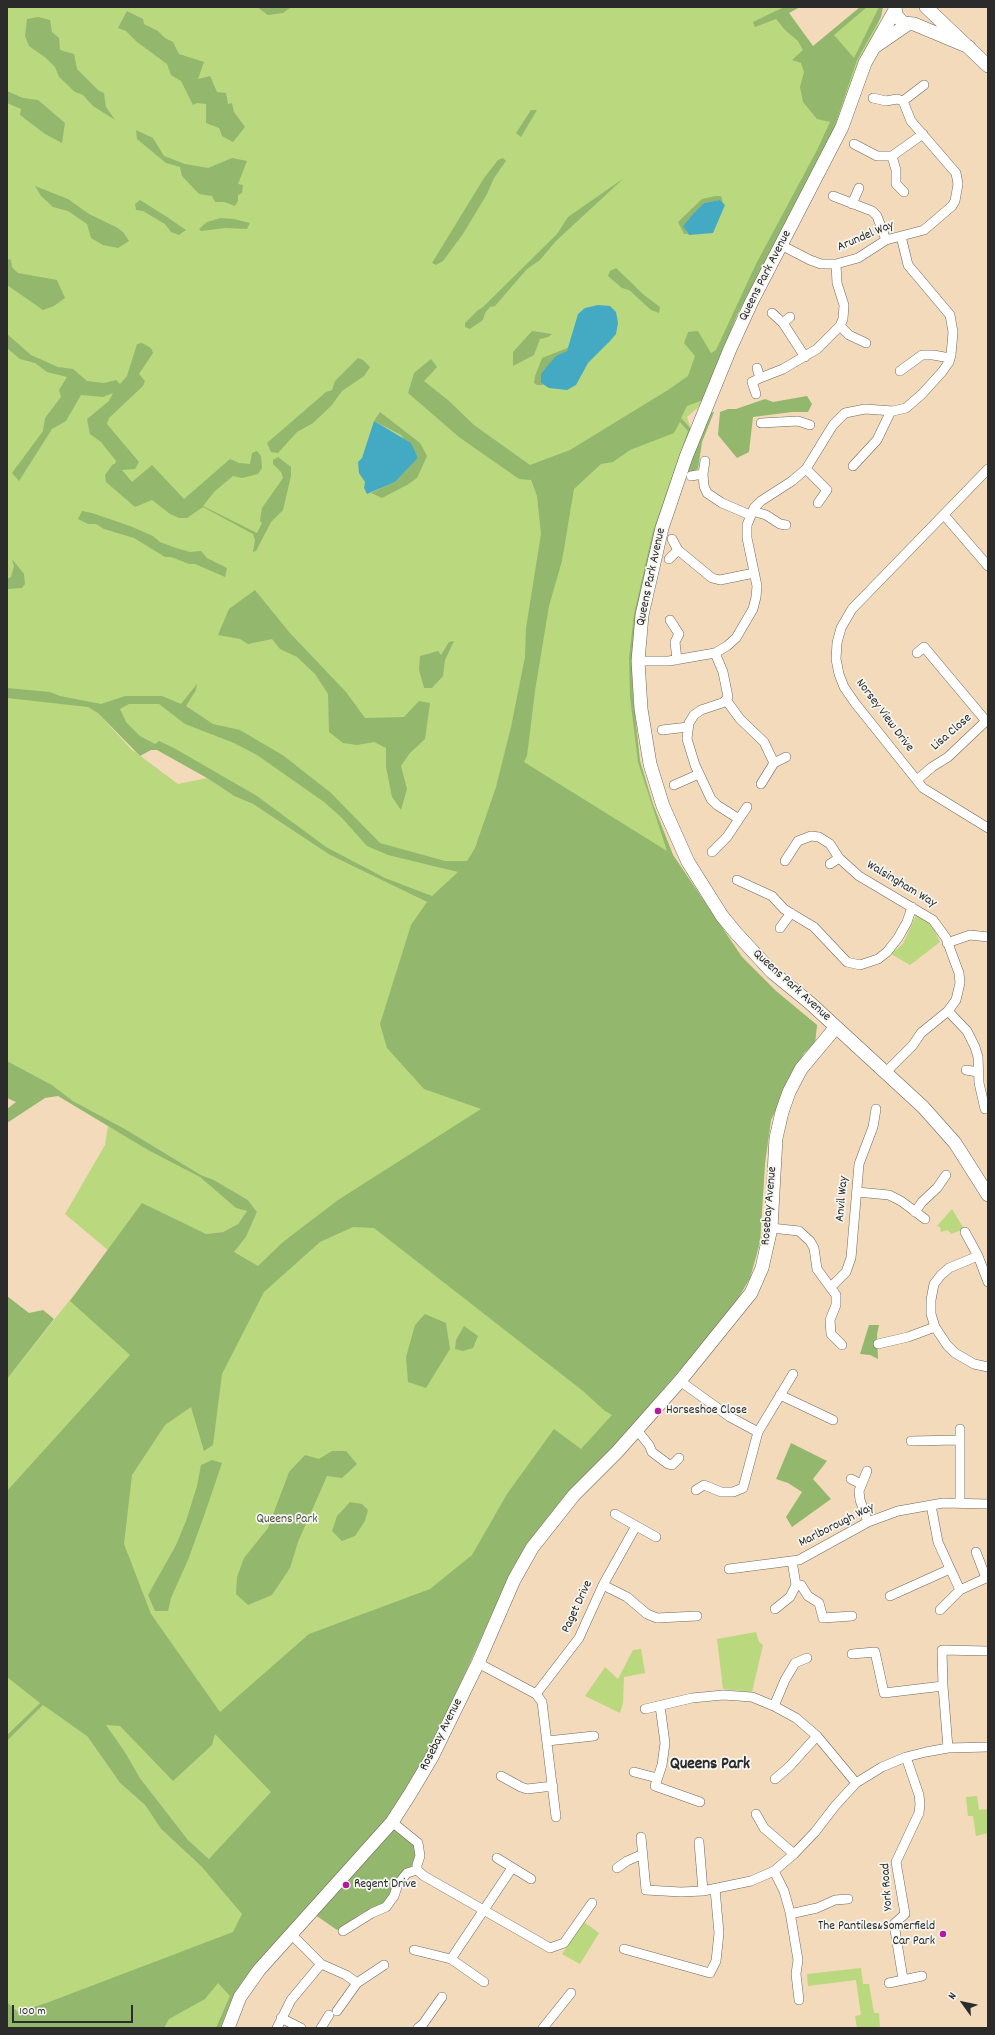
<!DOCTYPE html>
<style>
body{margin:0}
#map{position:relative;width:995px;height:2035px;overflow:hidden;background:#f2daba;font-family:Dekko,sans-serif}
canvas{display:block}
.frame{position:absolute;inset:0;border:8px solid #2b2b2b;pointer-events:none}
.north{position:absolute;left:943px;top:1983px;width:40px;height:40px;-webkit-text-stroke:3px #f6f6f2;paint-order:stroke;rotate:303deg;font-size:11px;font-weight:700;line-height:16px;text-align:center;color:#2b2b2b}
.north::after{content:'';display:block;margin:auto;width:14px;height:18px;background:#2b2b2b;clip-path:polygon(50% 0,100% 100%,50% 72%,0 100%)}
.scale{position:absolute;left:12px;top:2005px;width:121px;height:18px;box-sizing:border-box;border:2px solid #2b2b2b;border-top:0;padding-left:5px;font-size:12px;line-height:14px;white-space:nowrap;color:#2b2b2b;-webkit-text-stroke:3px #f6f6f2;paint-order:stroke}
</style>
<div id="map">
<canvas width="995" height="2035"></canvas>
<div class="frame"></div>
<div class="north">N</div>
<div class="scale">100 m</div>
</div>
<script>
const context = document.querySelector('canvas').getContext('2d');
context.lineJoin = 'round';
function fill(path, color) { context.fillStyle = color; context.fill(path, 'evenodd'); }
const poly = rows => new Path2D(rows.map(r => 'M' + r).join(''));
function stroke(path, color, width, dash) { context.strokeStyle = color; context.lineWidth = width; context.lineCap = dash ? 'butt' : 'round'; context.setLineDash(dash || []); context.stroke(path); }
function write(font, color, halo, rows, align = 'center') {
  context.font = font + ' Dekko,sans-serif'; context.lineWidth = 3.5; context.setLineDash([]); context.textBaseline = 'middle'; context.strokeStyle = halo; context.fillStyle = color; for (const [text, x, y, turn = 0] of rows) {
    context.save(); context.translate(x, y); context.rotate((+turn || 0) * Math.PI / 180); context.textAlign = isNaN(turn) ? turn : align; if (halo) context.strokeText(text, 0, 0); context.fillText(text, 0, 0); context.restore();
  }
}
fill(poly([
 [7,7,784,7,777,11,789,13,813,46,863,7,883,7,876,32,830,140,737,315,702,404,687,417,691,429,656,532,636,615,632,658,633,697,640,761,653,804,673,855,742,957,776,991,817,1025,815,1043,804,1053,771,1120,765,1163,760,1242,750,1278,730,1312,616,1444,562,1499,527,1544,512,1569,468,1667,420,1769,388,1817,362,1850,271,1949,234,2000,225,2028,59,2028,49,2002,18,2012,7,2002,7,1741,43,1705,40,1703,7,1735,7,1379,109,1251,65,1214,105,1145,108,1126,201,1177,236,1207,247,1211,238,1224,223,1232,207,1234,234,1252,246,1237,257,1212,248,1200,214,1180,201,1175,125,1129,73,1101,52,1085,7,1061],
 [99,714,254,800,323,849,429,899,427,902,330,855,253,804,234,796,207,778,178,784,131,749],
 [105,1725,125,1752,140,1778,188,1840,209,1859,202,1867,161,1829,145,1805,120,1783,98,1752,87,1736],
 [916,915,930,922,940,942,910,965,891,954,903,944],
 [952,1209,964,1229,951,1234,948,1230,941,1232,940,1227,937,1226],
 [756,1632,759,1642,763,1645,752,1692,723,1689,717,1639],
 [641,1649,645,1673,624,1677,623,1703,620,1713,585,1696,605,1667,618,1679,633,1650],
 [977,1796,979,1810,988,1809,988,1833,976,1836,973,1816,968,1816,966,1797],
 [584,1922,599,1933,580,1964,562,1954],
 [861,1968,863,1984,869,1984,874,2013,879,2013,880,2028,857,2028,855,2016,861,2015,856,1980,808,1986,807,1974]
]), '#bad87e');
fill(poly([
 [257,7,291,7,283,13,268,15],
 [784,7,800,7,789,13,813,46,860,7,867,7,834,35,854,58,879,7,883,7,881,17,857,60,830,140,737,315,703,400,687,406,681,418,691,429,632,658,633,697,640,761,653,804,673,855,742,957,776,991,817,1025,815,1043,804,1053,771,1120,765,1163,760,1242,750,1278,730,1312,616,1444,562,1499,527,1544,512,1569,468,1667,420,1769,388,1817,234,2000,232,1998,220,2028,216,2028,230,1996,218,1983,205,1999,169,2019,164,2028,7,2028,7,2002,18,2012,49,2002,233,1932,242,1914,202,1867,161,1829,145,1805,120,1783,87,1736,43,1705,7,1741,7,1735,40,1703,7,1677,7,1491,130,1355,70,1301,142,1203,206,1234,223,1232,238,1224,247,1211,236,1208,200,1177,148,1150,58,1096,45,1098,7,1123,7,1109,16,1102,7,1098,7,1061,52,1085,73,1101,125,1129,201,1175,214,1180,248,1200,257,1212,246,1237,234,1252,258,1266,283,1242,338,1200,481,1109,424,1089,387,1048,380,1024,411,925,427,902,330,855,253,804,234,796,207,778,157,750,151,750,140,756,98,713,88,707,7,698,7,688,50,692,60,696,101,704,125,696,162,696,181,704,197,684,196,690,186,706,213,724,240,730,284,756,331,793,380,843,445,861,467,861,475,848,496,787,511,727,525,657,526,628,541,534,537,496,531,480,519,479,459,437,408,393,414,373,431,359,437,367,424,381,449,401,474,425,530,465,570,450,668,390,688,376,695,356,684,343,688,332,698,331,711,353,716,350,756,264,817,150,830,122,817,119,803,102,800,87,804,72,801,63,792,60,803,50,798,41,785,30,776,19,755,27,753,22],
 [680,422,688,431,653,531,634,614,629,658,630,697,638,762,667,851,524,762,527,756,535,691,549,606,562,561,574,489,601,464,613,462,630,450,674,433],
 [129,704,159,704,185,724,234,743,257,755,324,802,342,818,367,846,388,855,458,872,432,896,385,878,326,847,257,796,174,748,159,741,155,744,140,736,126,722,120,709],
 [353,1227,374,1228,583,1391,605,1411,612,1415,581,1449,554,1429,507,1494,472,1555,430,1589,309,1634,220,1712,151,1614,124,1544,132,1475,165,1425,191,1407,204,1451,213,1445,222,1374,264,1292,320,1242],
 [106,1725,120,1726,173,1781,212,1745,215,1734,271,1792,209,1859,188,1840,140,1778,125,1752],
 [127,11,143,19,144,24,158,31,165,38,173,42,179,54,204,62,198,79,210,76,217,92,226,93,228,104,232,103,234,112,245,127,233,142,222,136,219,128,206,123,206,104,197,103,193,105,181,81,171,75,167,64,137,42,126,31,118,28],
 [38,17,50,20,52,32,59,38,60,50,74,54,77,69,98,90,104,93,106,107,115,120,93,106,83,95,75,92,59,77,55,67,46,58,29,46,25,36,27,19],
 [7,91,23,98,38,100,65,123,62,143,45,134,20,115,21,109,7,103],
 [531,110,537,110,521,137,516,133],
 [136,130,153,138,164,156,185,164,208,168,232,158,247,161,238,184,243,185,242,193,238,195,238,201,235,206,224,202,215,202,212,196,199,194,182,176,180,167,166,163,137,139],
 [503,158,506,161,494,178,487,194,463,234,443,261,436,265,432,263,484,178,498,160],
 [624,178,556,241,540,260,527,269,495,306,490,307,485,313,483,320,470,329,465,327,465,323,477,311,483,307,557,234,568,217],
 [35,186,68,199,89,214,116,227,123,232,129,241,118,248,103,245,91,238,87,224,68,211,53,207,41,196],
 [715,196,721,196,723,203,720,200,704,203,684,226,688,234,684,234,678,222,702,199],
 [140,200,167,217,186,230,179,235,171,232,165,224,143,211,136,210,135,204],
 [221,218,234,219,250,223,247,229,225,228,201,231,199,229,207,222],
 [7,259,11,260,12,267,18,273,57,280,65,298,54,306,43,310,7,285],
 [616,268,644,295,660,307,659,313,651,310,629,290,622,288,608,276,610,271],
 [532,331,552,334,548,337,540,339,534,355,513,366,513,352],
 [7,334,31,355,58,367,73,369,87,381,104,383,116,380,120,384,127,376,137,344,142,343,151,348,153,353,139,374,145,381,143,386,109,418,107,424,139,462,135,469,122,470,132,482,152,465,184,499,230,459,239,463,250,464,252,453,257,451,261,456,262,468,258,474,242,478,233,476,215,491,203,506,257,533,262,523,260,521,262,508,283,478,281,472,273,464,273,460,278,457,291,467,291,476,283,510,271,522,256,551,253,552,255,540,253,534,203,507,187,518,179,518,170,514,152,500,135,507,106,482,105,475,113,464,115,464,116,461,101,442,90,434,87,419,109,401,113,393,103,397,81,395,66,421,52,429,19,481,12,473,43,431,45,418,61,397,59,390,67,377,47,372,35,363,20,359,7,348],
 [570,347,567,351,556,357,542,374,541,383,543,385,537,385,534,383,535,376,542,358],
 [358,358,363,360,370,367,364,376,342,391,331,406,313,423,297,432,278,453,271,452,267,443,326,392,332,390,335,381],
 [807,396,812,404,808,412,792,412,753,417,749,452,737,458,718,435,720,412,728,409,736,409,765,399,773,402],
 [380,412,420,443,427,456,417,478,407,485,382,498,371,493,395,482,418,458,401,435,374,421],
 [714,412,702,442,698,469,690,472,680,487,707,413],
 [82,511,92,513,130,526,153,536,160,542,176,548,190,552,201,551,207,558,227,568,225,577,195,564,189,564,171,557,165,557,134,538,104,529,96,524,88,524,78,519],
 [12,559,24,574,25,584,22,588,7,589,7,579,11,577,14,566],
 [255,590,289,632,346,692,365,718,404,717,419,701,430,703,425,739,410,753,401,766,407,789,401,810,392,797,386,767,386,748,374,742,357,745,343,743,329,732,328,694,315,674,297,657,280,649,272,639,248,644,240,639,218,635,229,609],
 [454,641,445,660,443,676,432,688,424,688,419,670,420,656,438,651,441,655,449,642],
 [7,1296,29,1313,43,1310,54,1319,7,1379],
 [425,1314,446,1323,450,1349,426,1388,408,1382,406,1357,415,1325],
 [869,1325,879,1325,877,1334,878,1359,870,1355,860,1354],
 [464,1326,478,1336,473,1348,463,1351,455,1349,456,1340],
 [791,1443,827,1461,813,1479,831,1499,792,1527,786,1517,802,1492,788,1483,776,1479],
 [332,1451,346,1451,357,1464,342,1478,327,1476,298,1542,290,1568,272,1595,248,1605,236,1594,237,1577,244,1558,268,1528,289,1472,305,1455,319,1459],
 [212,1460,222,1463,205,1513,188,1560,171,1598,168,1611,155,1611,148,1595,176,1545,186,1521,197,1486,201,1465],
 [350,1502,362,1504,368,1510,365,1521,355,1536,342,1541,332,1531,337,1516],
 [392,1822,410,1835,420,1856,383,1904,362,1913,337,1930,311,1912]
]), '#93b86d');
fill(poly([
 [720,200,725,205,713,233,689,235,683,226,694,213,704,203],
 [598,305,610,306,616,312,618,323,616,334,610,341,588,363,576,385,567,390,549,388,541,383,541,374,548,365,556,356,567,351,578,314,585,308],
 [374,421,411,443,418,458,395,482,367,494,364,488,365,482,359,473,358,462,362,458]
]), '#44aac4');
const street = poly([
 [903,101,924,85],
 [854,144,877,156,892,156,923,134],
 [892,156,896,170,896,184,904,192],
 [833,196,872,211,877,216,886,240],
 [852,204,859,188],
 [781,245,810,260,821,264,836,264,858,258,886,240,924,230,952,206,955,201,958,184,956,173,911,121,903,101,897,99,886,101,873,98],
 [772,313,783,323],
 [790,317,783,323,805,357],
 [840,326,849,335,866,343],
 [757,368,760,378,783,369,817,349,840,326,843,319,844,305,837,283,836,264],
 [900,371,922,355,933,355,950,358],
 [756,394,752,382,760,378],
 [761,423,798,421,810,425],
 [853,466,877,440,891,411],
 [806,469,827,490,818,503],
 [988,469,852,609,841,628,837,643,836,659,839,674,844,687,855,703,923,788,988,828],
 [703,474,705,461],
 [691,476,703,474,704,486,707,493,722,503,750,515],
 [753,511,766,515,780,524,786,525],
 [944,515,988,566],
 [672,539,678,550],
 [669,559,678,550,712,578,720,580,754,573],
 [670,620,679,634,675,642,677,660],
 [715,653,723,672,728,697,726,700,722,703,701,710,694,715,689,723,687,739,695,765,711,799,717,805,739,819,747,807],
 [638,661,669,661,715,653,727,646,736,638,753,609,756,597,757,586,747,538,747,525,754,508,761,501,792,481,806,469,833,425,845,413,865,409,893,411,906,408,922,394,942,372,949,362,951,355,953,332,950,315,908,265,901,236],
 [726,700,740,719,764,742,774,763,761,784],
 [662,730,688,727],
 [774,763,786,757],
 [917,780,932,767,948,757,986,721,924,647,917,653],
 [674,785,699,774],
 [712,852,727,837,739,819],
 [785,861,798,841,811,836,819,837,830,844,839,858,859,876,933,920,946,938,959,973,960,983,956,1000,948,1011,921,1033,913,1045,886,1072],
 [830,864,839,858],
 [737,880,772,896,784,909,814,927,847,962,860,965,878,959,887,952,898,938,907,922,912,907],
 [780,928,791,913],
 [947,943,970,935,988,937],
 [948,1011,967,1031,975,1047,978,1057,979,1083,985,1109],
 [966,1070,978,1072],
 [857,1192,889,1195,901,1201,925,1219],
 [915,1212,922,1202,937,1188,946,1175],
 [771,1228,799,1231,810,1241,814,1248,817,1269,836,1295,836,1305,830,1320,831,1334,842,1345],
 [965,1232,978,1256,949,1268,941,1275,934,1284,931,1300,931,1314,935,1327,947,1345,955,1353,974,1364,988,1367],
 [978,1256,988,1282],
 [831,1287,846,1272,851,1258,859,1164,873,1127,876,1109],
 [878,1344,908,1337,935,1327],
 [680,1381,730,1417,758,1432,793,1374],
 [780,1395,833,1420],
 [637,1430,649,1445,652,1452,668,1464,672,1465,679,1458],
 [911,1441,959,1440],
 [867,1471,859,1491,860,1500,868,1522],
 [851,1479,861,1484],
 [696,1490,704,1485,721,1492,733,1492,743,1488,758,1432],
 [960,1503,960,1429],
 [931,1505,938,1542,960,1590,986,1578,976,1552],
 [615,1514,656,1537],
 [792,1561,796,1585,801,1585,808,1596,819,1603,823,1618,852,1616],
 [729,1569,799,1560,868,1522,898,1511,943,1503,988,1504],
 [603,1585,627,1597,647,1614,657,1618,697,1616],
 [890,1596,950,1569],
 [775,1609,790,1597,796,1585],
 [940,1610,960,1590],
 [852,1654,875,1652,884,1693,943,1686],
 [478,1663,536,1694,542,1702,556,1817],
 [536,1694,579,1638,603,1585,636,1526],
 [660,1706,665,1743,662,1765,655,1786,700,1802],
 [774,1706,785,1680,795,1663,807,1658],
 [645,1709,692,1698,723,1695,752,1697,774,1706,796,1718,817,1736,856,1783],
 [547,1741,594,1736],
 [948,1748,943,1686,942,1650,988,1651],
 [634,1772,657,1778],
 [501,1776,521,1787,527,1789,553,1786],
 [775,1779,789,1767,817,1736],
 [756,1814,764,1828,794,1854],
 [392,1822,418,1843,420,1856,417,1865,417,1870,424,1876,550,1948,564,1943,592,1903],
 [641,1837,646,1890,681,1892,703,1891,751,1881,774,1871,794,1854,815,1832,835,1806,856,1783,882,1767,906,1757,926,1752,948,1748,988,1747],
 [699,1842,703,1891],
 [497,1858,531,1879],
 [617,1868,627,1861,643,1854],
 [774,1871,784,1891,790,1912,798,1960,796,1974,799,2000],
 [790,1914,817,1908,835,1900,848,1899],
 [343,1931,372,1913,386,1907,394,1896,398,1884,407,1873,417,1870],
 [291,1934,321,1964,346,1975,357,1983],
 [624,1949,710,1973,716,1961,719,1933,715,1889],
 [414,1950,451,1959,484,1982],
 [451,1959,512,1868],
 [903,1979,894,1924,905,1914,896,1862,919,1813,920,1804,919,1795,906,1757],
 [889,1983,922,1976],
 [337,2011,357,1983,384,1965],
 [281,2018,301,2028],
 [277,2028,291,2000,321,1964],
 [321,2028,329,2015],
 [418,2028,423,2024,442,1997],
 [543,2028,571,1993]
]);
const secondary = poly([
 [895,7,896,15,903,23,914,24,969,47],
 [926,7,988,66],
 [895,10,865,63,842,127,752,301,730,349,686,457,662,528,642,615,638,661,641,709,650,764,663,806,688,862,722,916,736,933,772,972,810,1003,923,1107,955,1143,988,1195],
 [876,46,908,24],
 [228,2028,240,1997,259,1970,392,1822,410,1794,432,1757,478,1663,514,1580,532,1548,574,1495,617,1452,680,1381,751,1293,762,1268,771,1228,776,1138,782,1112,789,1092,801,1069,836,1027]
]);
stroke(street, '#71685d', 10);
stroke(secondary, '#71685d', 14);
stroke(street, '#fff', 9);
stroke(secondary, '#fff', 13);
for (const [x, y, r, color] of [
 [658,1411,4,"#b5179e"],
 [346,1885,4,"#b5179e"],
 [943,1934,4,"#b5179e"]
]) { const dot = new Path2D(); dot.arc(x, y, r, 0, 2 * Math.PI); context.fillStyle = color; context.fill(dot); stroke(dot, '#f6f6f2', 1.5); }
write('13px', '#2b2b2b', '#f6f6f2', [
 ["Arundel Way",866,237,-23],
 ["Queens Park Avenue",766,276,-63],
 ["Queens Park Avenue",652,577,-78],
 ["Norsey View Drive",884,716,53],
 ["Lisa Close",952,733,-41],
 ["Walsingham Way",901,885,31],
 ["Queens Park Avenue",791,986,42],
 ["Anvil Way",843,1199,-85],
 ["Rosebay Avenue",770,1206,-85],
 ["Marlborough Way",837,1526,-27],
 ["Paget Drive",578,1607,-65],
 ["Rosebay Avenue",442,1735,-63],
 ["York Road",888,1887,-94]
]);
write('13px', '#2b2b2b', '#f6f6f2', [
 ["Horseshoe Close",666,1411],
 ["Regent Drive",354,1885],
 ["The Pantiles&Somerfield",935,1927,"right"],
 ["Car Park",935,1942,"right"]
], 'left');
write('13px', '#4f5640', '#f6f6f2', [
 ["Queens Park",287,1520]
]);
write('bold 17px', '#2b2b2b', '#f6f6f2', [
 ["Queens Park",710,1766]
]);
</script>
